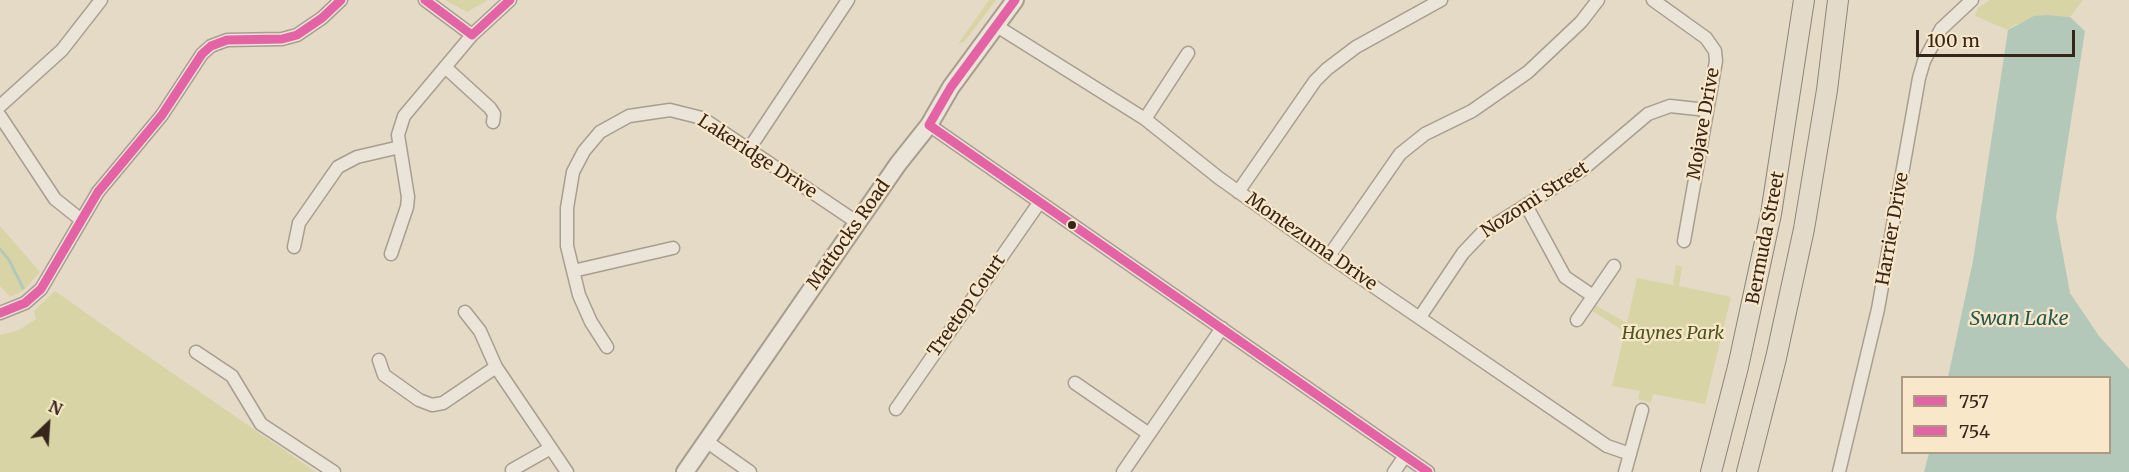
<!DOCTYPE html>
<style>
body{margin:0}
#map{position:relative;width:2129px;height:472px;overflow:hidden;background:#e5dac6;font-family:Merriweather,serif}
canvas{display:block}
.legend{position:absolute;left:1901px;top:376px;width:210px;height:78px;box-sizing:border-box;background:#f8e7c9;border:2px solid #aa9983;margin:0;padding:8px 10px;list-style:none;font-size:18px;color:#362519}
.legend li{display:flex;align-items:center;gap:12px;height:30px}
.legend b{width:30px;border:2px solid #aa9983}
.north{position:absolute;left:18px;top:394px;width:60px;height:60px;-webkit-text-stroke:4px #f8e7c9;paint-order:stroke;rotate:25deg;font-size:16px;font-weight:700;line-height:24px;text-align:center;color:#362519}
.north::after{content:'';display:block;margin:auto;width:21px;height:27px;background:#362519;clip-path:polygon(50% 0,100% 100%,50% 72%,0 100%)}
.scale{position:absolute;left:1916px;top:30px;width:159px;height:27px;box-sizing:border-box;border:3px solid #362519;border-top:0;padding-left:8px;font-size:18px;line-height:21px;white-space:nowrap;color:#362519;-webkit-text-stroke:4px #f8e7c9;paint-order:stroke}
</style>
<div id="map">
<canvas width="2129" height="472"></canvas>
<ul class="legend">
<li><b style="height:8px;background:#e463a4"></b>757</li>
<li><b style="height:8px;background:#e463a4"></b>754</li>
</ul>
<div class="north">N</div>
<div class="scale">100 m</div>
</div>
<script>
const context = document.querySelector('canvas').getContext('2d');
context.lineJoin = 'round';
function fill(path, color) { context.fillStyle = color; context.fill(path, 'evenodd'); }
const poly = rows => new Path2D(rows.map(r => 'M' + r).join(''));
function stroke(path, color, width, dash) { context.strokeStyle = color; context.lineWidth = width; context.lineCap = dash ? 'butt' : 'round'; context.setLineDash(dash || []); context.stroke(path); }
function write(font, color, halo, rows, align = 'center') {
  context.font = font + ' Merriweather,serif'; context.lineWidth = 4.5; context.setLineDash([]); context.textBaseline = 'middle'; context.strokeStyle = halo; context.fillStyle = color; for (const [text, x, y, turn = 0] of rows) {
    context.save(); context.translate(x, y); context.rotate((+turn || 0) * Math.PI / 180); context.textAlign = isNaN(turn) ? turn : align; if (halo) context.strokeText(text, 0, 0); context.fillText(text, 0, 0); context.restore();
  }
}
fill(poly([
 [445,0,488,0,467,12],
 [989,0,996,0,965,41,958,44],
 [1990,0,2083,0,2070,17,2048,15,2014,25,2008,30,1975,16,1978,8],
 [0,226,40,272,24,290,10,297,0,286],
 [1676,265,1682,267,1679,286,1731,297,1705,404,1653,394,1651,403,1638,399,1640,391,1612,386,1625,332,1591,310,1595,305,1627,323,1637,278,1673,285],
 [55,291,120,337,316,472,0,472,0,335,19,330,36,319,34,311]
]), '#d8d4a6');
fill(poly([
 [2048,15,2070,17,2085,31,2056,217,2070,293,2099,336,2129,369,2129,472,1924,472,1929,453,2110,452,2110,378,1948,377,1973,261,2008,30,2034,16]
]), '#b3c8b9');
stroke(poly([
 [0,249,9,260,23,288]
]), '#b3c8b9', 3);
const minor = poly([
 [425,0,472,35],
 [1653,0,1706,38,1715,51,1716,61,1684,241],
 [995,25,1145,119,1219,178,1329,256,1607,446,1630,454],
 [445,67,490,108,494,114,493,122],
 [0,106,62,50,101,0],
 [0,116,55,199,80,219],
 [1145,119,1188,53],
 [929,125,1428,472],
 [749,149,848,0],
 [1238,192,1315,81,1327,69,1356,47,1441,0],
 [1527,207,1565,277,1593,296],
 [294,247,299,223,338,167,357,157,400,147],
 [391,254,407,207,408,197,398,135,404,116,472,35,510,0],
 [1329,256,1400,154,1425,134,1472,111,1528,72,1581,22,1598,0],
 [573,271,673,248],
 [465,312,480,331,496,367,567,472],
 [0,313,25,303,41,289,98,192,162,115,202,54,211,46,227,40,282,39,297,35,322,18,341,0],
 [1420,317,1463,253,1483,232,1582,170,1648,114,1670,106,1707,110],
 [1577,320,1614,266],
 [607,347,591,322,579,295,567,246,567,208,573,172,584,151,600,132,629,116,670,110,702,118,858,223],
 [196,352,232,376,261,424,334,472],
 [379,360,384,375,419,400,432,405,443,403,496,367],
 [1075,383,1149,434],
 [896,409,1039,203],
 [706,441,750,472],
 [512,470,549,449],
 [1123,472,1222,328],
 [1394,472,1405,456],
 [1625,472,1642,410],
 [1839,472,1878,309,1919,78,1924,61,1941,29,1972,0]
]);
const tertiary = poly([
 [685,472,898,164,929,125,951,87,1015,0]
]);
const primary = poly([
 [1711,472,1738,367,1771,214,1804,0],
 [1747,472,1776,358,1804,229,1827,90,1838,0]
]);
stroke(minor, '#a89e90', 15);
stroke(tertiary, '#a89e90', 20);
stroke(primary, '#8e8477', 22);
stroke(minor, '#ebe4d9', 12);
stroke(tertiary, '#ebe4d9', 16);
stroke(primary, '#e3dac9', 20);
stroke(poly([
 [929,125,1428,472],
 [929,125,951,87,1015,0]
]), '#e463a4', 9);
stroke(poly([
 [425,0,472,35],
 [472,35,510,0],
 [0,313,25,303,41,289,98,192,162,115,202,54,211,46,227,40,282,39,297,35,322,18,341,0]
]), '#e463a4', 9);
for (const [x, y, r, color] of [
 [1072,225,5,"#362519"]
]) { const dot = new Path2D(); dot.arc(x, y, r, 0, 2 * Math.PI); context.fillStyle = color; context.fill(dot); stroke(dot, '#f8e7c9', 2); }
write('18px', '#362519', '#f8e7c9', [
 ["Mojave Drive",1704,124,-80],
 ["Lakeridge Drive",757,157,33],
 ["Nozomi Street",1535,200,-33],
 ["Harrier Drive",1893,229,-80],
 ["Mattocks Road",849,235,-55],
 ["Bermuda Street",1766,238,-79],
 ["Montezuma Drive",1311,242,35],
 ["Treetop Court",967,306,-55]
]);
write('italic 18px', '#4b551d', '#f8e7c9', [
 ["Haynes Park",1673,334]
]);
write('italic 20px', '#265851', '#f8e7c9', [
 ["Swan Lake",2019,319]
]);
</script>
